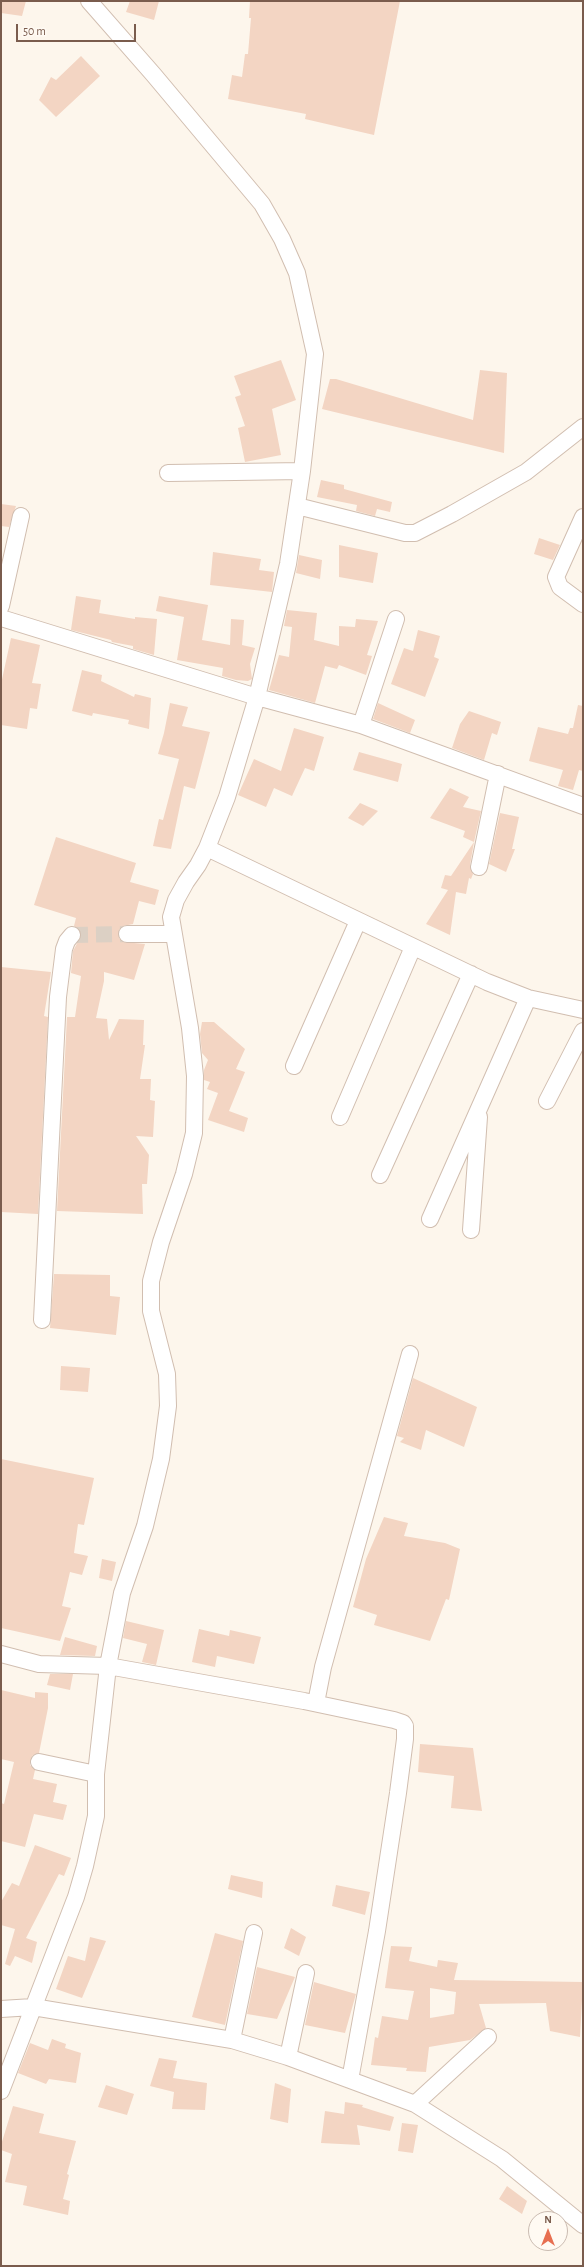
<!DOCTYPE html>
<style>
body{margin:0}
#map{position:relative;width:584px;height:2267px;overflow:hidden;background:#fdf6ec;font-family:"Alegreya Sans",sans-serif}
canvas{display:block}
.frame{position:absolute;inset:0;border:2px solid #7a5c4d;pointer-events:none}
.north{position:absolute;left:528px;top:2211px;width:40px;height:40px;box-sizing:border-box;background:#fffaf3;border:1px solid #cabbb1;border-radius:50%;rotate:0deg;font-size:11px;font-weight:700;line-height:16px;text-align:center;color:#7a5c4d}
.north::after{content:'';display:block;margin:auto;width:14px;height:18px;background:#e76f51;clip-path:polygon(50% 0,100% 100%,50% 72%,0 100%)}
.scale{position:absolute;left:16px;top:24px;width:120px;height:18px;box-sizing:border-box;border:2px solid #7a5c4d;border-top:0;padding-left:5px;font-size:12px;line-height:14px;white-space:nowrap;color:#7a5c4d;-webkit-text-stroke:3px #fffaf3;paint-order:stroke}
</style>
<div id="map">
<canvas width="584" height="2267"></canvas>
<div class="frame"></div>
<div class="north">N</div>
<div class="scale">50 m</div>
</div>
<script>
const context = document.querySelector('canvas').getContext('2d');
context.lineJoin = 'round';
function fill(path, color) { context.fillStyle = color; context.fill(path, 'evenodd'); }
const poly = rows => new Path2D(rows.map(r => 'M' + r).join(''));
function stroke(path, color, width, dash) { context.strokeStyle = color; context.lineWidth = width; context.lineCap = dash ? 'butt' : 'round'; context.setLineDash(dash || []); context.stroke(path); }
fill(poly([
 [1,1,26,1,22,16,1,13],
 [130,1,159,1,154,20,126,12],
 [250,1,400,1,374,135,305,119,306,114,228,99,232,75,242,77,245,54,248,54,251,18,249,18],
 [81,56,100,76,56,117,39,100,51,77,56,80],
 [281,360,296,400,272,409,281,455,245,462,238,428,245,426,235,397,241,395,234,376],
 [480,370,507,373,504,453,322,409,330,379,336,379,473,420],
 [321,480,344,485,344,489,392,502,390,512,377,509,375,516,356,511,357,505,317,497],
 [1,504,16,506,9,527,1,526],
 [539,538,560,545,553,560,534,554],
 [339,545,378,553,373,583,339,577],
 [213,552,261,559,259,570,274,572,272,592,210,585],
 [299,555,322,560,320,579,296,573],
 [76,596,101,600,99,613,135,619,135,617,157,619,154,655,133,649,133,646,112,642,111,640,71,630],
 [159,596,208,605,202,640,230,645,231,619,244,620,242,645,255,648,250,664,252,679,248,681,236,680,222,676,223,668,177,660,184,617,156,611],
 [287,610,317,613,314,640,339,646,339,626,355,627,356,619,378,621,367,655,372,656,366,675,339,665,337,669,325,666,315,703,269,690,279,655,289,657,292,627,284,626],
 [418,630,440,636,434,657,439,659,425,697,391,684,404,648,413,651],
 [11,638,40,645,32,683,41,684,37,709,30,708,27,729,1,725,1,684],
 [82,670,102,675,101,681,134,697,135,694,151,698,149,729,128,724,129,720,93,713,92,716,72,711],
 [170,703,188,707,182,726,210,732,195,789,184,786,171,849,153,846,159,819,163,820,179,759,158,754,164,733],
 [378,703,415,720,410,733,373,719],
 [578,705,583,706,583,771,579,770,573,790,558,786,563,770,529,761,538,727,568,734,570,728,573,728],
 [469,711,501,722,497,735,492,733,484,760,452,748,460,724],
 [294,728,324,737,314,771,305,768,292,796,274,788,266,807,238,795,254,759,281,771],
 [359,752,402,764,398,782,353,770],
 [450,788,469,797,463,807,481,811,474,842,463,837,465,831,430,818],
 [360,803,378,811,363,826,348,818],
 [500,813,519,817,512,849,515,849,506,872,489,864],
 [56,837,136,863,130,882,159,890,155,905,139,901,133,924,123,926,119,930,119,938,123,942,145,944,134,980,104,972,104,981,96,1018,107,1019,109,1040,119,1019,144,1020,143,1045,145,1045,140,1079,151,1079,150,1100,155,1101,153,1137,136,1136,149,1155,147,1184,142,1184,143,1214,57,1211,67,1017,75,1017,81,976,71,973,73,951,81,936,81,931,74,926,76,918,34,905],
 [474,842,470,865,473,874,471,879,469,878,466,894,456,892,450,935,426,924,448,890,441,888,445,875,451,876],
 [1,967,51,972,44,1016,48,1017,38,1214,1,1212],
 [202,1022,214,1022,245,1049,236,1069,245,1072,229,1111,248,1118,244,1132,208,1120,218,1093,207,1089,210,1082,204,1080,204,1070,208,1060,202,1053,200,1034],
 [54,1274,110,1275,110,1296,120,1297,116,1335,50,1328],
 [61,1366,90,1368,88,1392,60,1390],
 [413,1378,477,1407,464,1447,426,1430,421,1450,400,1442,404,1438,397,1436],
 [1,1459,94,1478,84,1525,78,1524,74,1553,88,1556,82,1575,70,1572,62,1606,71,1608,60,1641,1,1628],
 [384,1517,408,1523,404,1536,445,1543,460,1549,449,1600,446,1599,430,1641,374,1625,377,1615,353,1607,366,1559],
 [102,1559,116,1562,112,1581,99,1578],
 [126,1621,164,1630,156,1665,142,1662,147,1644,123,1638],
 [199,1629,229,1636,230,1630,261,1637,254,1664,217,1656,215,1667,192,1662],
 [65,1637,97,1646,95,1656,60,1655],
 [50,1674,73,1674,70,1690,47,1685],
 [1,1690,35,1698,35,1692,48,1693,48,1708,39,1753,32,1756,30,1765,35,1770,33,1779,57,1784,53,1802,67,1805,63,1820,34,1814,25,1847,1,1841,1,1803,4,1804,14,1762,1,1759],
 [420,1744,473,1748,482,1811,451,1808,454,1776,418,1772],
 [35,1845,71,1858,64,1876,59,1874,26,1938,37,1942,32,1963,15,1956,10,1966,5,1964,15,1929,1,1925,1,1902,12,1883,19,1886],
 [231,1875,263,1882,262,1898,228,1889],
 [336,1885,370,1892,365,1915,332,1906],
 [291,1928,306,1937,299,1956,284,1948],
 [215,1933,243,1941,225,2025,192,2017],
 [90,1937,106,1941,82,1998,56,1989,68,1956,85,1961],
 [391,1946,412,1947,409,1961,437,1967,438,1960,458,1963,454,1980,583,1982,580,2037,550,2031,546,2003,479,2004,486,2028,470,2040,429,2047,426,2072,406,2071,407,2068,371,2065,375,2037,378,2038,382,2016,408,2020,414,1991,385,1988],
 [430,1988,456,1992,454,2014,430,2018],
 [257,1967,295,1977,277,2019,247,2014],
 [314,1982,356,1994,345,2033,305,2025],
 [52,2039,66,2044,65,2048,81,2053,76,2083,49,2079,46,2084,18,2073,30,2043,48,2050],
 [159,2058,177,2061,173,2078,207,2083,205,2110,172,2109,174,2092,150,2086],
 [275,2083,291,2089,288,2123,270,2119],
 [106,2085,134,2094,127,2115,98,2107],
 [345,2102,363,2105,362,2107,394,2117,390,2131,357,2125,360,2145,321,2143,325,2111,344,2114],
 [13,2106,44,2114,39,2133,76,2141,67,2174,69,2175,63,2199,70,2201,68,2215,23,2205,27,2186,5,2182,12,2154,1,2150,1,2145],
 [402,2123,418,2125,413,2153,398,2151],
 [507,2186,527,2201,522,2214,499,2199]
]), '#f3d5c3');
stroke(poly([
 [72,935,127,934]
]), '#dcd0c4', 16, [16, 8]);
const street = poly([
 [168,473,302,471],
 [297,506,405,533,415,533,452,514,526,472,583,427],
 [583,517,556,577,560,587,583,604],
 [1,606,21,516],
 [1,618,257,697,361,725,583,806],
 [361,725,396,619],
 [207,848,487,982,528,998,583,1010],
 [479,867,498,774],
 [127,934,174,934],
 [294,1066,358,921],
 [547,1101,583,1031],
 [340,1117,413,947],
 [380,1175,471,974],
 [430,1219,528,998],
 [471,1230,479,1117],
 [42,1320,58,997,64,949,67,941,72,935],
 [1,1654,39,1664,108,1666,304,1701,394,1720,403,1723,405,1726,405,1739,398,1793,377,1931,350,2080],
 [316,1703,323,1667,410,1354],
 [39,1762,96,1774],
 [1,2009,33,2007,232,2040,288,2057,415,2104,502,2159,583,2225],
 [232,2040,254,1933],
 [288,2057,306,1973],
 [1,2091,76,1897,85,1866,96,1816,96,1774,108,1666,122,1593,145,1526,161,1459,168,1406,167,1374,151,1311,151,1281,161,1242,184,1174,194,1133,195,1076,190,1028,171,917,176,900,186,882,198,865,207,848,227,797,257,697,288,564,302,471,315,354,297,273,282,239,262,204,153,74,89,1],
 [415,2104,488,2037]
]);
stroke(street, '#d1beb0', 18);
stroke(street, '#fff', 16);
</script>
